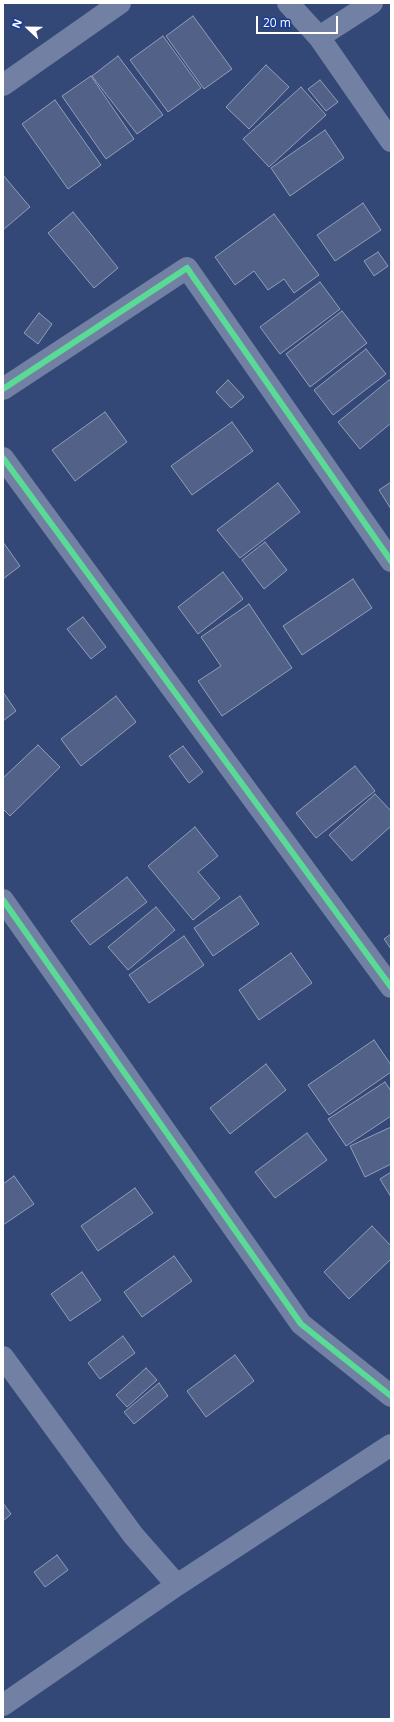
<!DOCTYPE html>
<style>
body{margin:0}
#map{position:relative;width:394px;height:1722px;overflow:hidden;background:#344878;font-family:"Open Sans",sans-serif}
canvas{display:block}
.frame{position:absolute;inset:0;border:4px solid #fff;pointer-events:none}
.north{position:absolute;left:8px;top:8px;width:40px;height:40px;-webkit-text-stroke:3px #183d94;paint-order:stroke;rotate:292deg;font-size:11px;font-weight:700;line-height:16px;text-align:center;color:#fff}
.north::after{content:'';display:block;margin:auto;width:14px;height:18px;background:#fff;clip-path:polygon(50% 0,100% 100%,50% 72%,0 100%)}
.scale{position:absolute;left:256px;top:16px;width:82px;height:18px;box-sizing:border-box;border:2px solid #fff;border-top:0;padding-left:5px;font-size:12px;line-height:14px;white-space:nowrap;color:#fff;-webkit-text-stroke:3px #183d94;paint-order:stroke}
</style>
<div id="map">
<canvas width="394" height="1722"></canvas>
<div class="frame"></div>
<div class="north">N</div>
<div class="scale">20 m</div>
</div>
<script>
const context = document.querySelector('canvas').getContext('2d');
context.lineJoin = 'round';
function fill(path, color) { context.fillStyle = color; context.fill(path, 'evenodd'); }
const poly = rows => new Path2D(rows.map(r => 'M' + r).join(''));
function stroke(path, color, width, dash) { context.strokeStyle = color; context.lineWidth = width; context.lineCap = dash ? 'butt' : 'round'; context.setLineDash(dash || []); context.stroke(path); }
const building = poly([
 [193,16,232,69,204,89,166,36,193,16],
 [163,36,201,88,168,112,130,60,163,36],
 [118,56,163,115,137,134,92,76,118,56],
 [266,65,289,87,249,129,226,107,266,65],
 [91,76,134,139,106,159,62,96,91,76],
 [320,80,338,102,326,111,308,89,320,80],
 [301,87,326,115,269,167,243,139,301,87],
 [55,100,101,165,68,189,22,124,55,100],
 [325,130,344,158,290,196,271,168,325,130],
 [3,175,30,207,3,230,3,175],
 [363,203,381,230,335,261,317,235,363,203],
 [73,212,118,268,94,288,48,233,73,212],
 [274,214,319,275,294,293,284,279,268,290,254,271,235,285,215,257,274,214],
 [378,252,388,266,374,276,364,261,378,252],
 [320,282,340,309,280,354,260,327,320,282],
 [342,311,367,343,310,387,286,354,342,311],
 [39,313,52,324,38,344,24,333,39,313],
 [366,349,386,374,333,415,314,390,366,349],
 [228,380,244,397,231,408,216,392,228,380],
 [389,380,391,382,391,423,360,449,338,422,389,380],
 [105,412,127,442,75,481,52,450,105,412],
 [232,422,253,451,192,495,171,466,232,422],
 [391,482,391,509,379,490,391,482],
 [278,483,300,512,240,558,217,530,278,483],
 [3,542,20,566,3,579,3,542],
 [265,542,287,570,264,589,242,560,265,542],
 [223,572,243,599,198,634,178,607,223,572],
 [353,579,372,608,302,655,283,626,353,579],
 [249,604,292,668,222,716,198,681,221,666,201,637,249,604],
 [83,617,106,647,91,659,67,629,83,617],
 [3,692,16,711,3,721,3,692],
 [116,696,136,722,81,766,61,739,116,696],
 [38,745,60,767,10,816,3,809,3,778,38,745],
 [183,746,203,772,189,783,169,756,183,746],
 [355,766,375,791,316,838,296,813,355,766],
 [375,794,391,811,391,826,352,861,329,835,375,794],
 [195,827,218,856,198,872,220,898,193,920,148,866,195,827],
 [127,877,147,902,90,945,71,921,127,877],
 [240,896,259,924,213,956,194,928,240,896],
 [156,907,175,930,128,970,108,947,156,907],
 [391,934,391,949,384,939,391,934],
 [184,936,204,965,149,1003,129,975,184,936],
 [291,953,312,983,259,1020,239,990,291,953],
 [374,1040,391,1065,391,1072,329,1115,308,1085,374,1040],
 [266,1064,286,1090,230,1134,210,1108,266,1064],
 [385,1082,391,1091,391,1116,346,1146,328,1119,385,1082],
 [391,1127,391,1164,365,1177,350,1146,391,1127],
 [307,1133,327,1160,275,1198,255,1172,307,1133],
 [391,1172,391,1197,380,1179,391,1172],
 [14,1176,34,1204,3,1225,3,1184,14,1176],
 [135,1188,153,1213,98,1251,81,1226,135,1188],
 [372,1226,391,1246,391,1259,349,1299,324,1272,372,1226],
 [174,1256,192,1281,142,1317,124,1292,174,1256],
 [82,1272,101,1300,70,1321,51,1294,82,1272],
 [123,1336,135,1353,100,1379,88,1363,123,1336],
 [235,1355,254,1381,206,1417,187,1391,235,1355],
 [146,1368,157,1380,127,1407,116,1395,146,1368],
 [159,1383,168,1396,134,1424,124,1412,159,1383],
 [3,1503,11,1514,3,1521,3,1503],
 [57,1555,68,1570,45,1587,34,1572,57,1555]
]);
fill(building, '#516187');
stroke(building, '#929db8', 1);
stroke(poly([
 [288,3,319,37,391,141],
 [319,37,372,3],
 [3,85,120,3],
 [3,389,187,268,391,561],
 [3,458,391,987],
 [3,900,301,1324,391,1396],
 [3,1357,133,1535,177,1585],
 [3,1705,177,1585,391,1445]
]), '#7281a3', 22);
stroke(poly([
 [3,389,187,268,391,561],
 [3,458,391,987],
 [3,900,301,1324,391,1396]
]), '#5adb95', 6);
</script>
